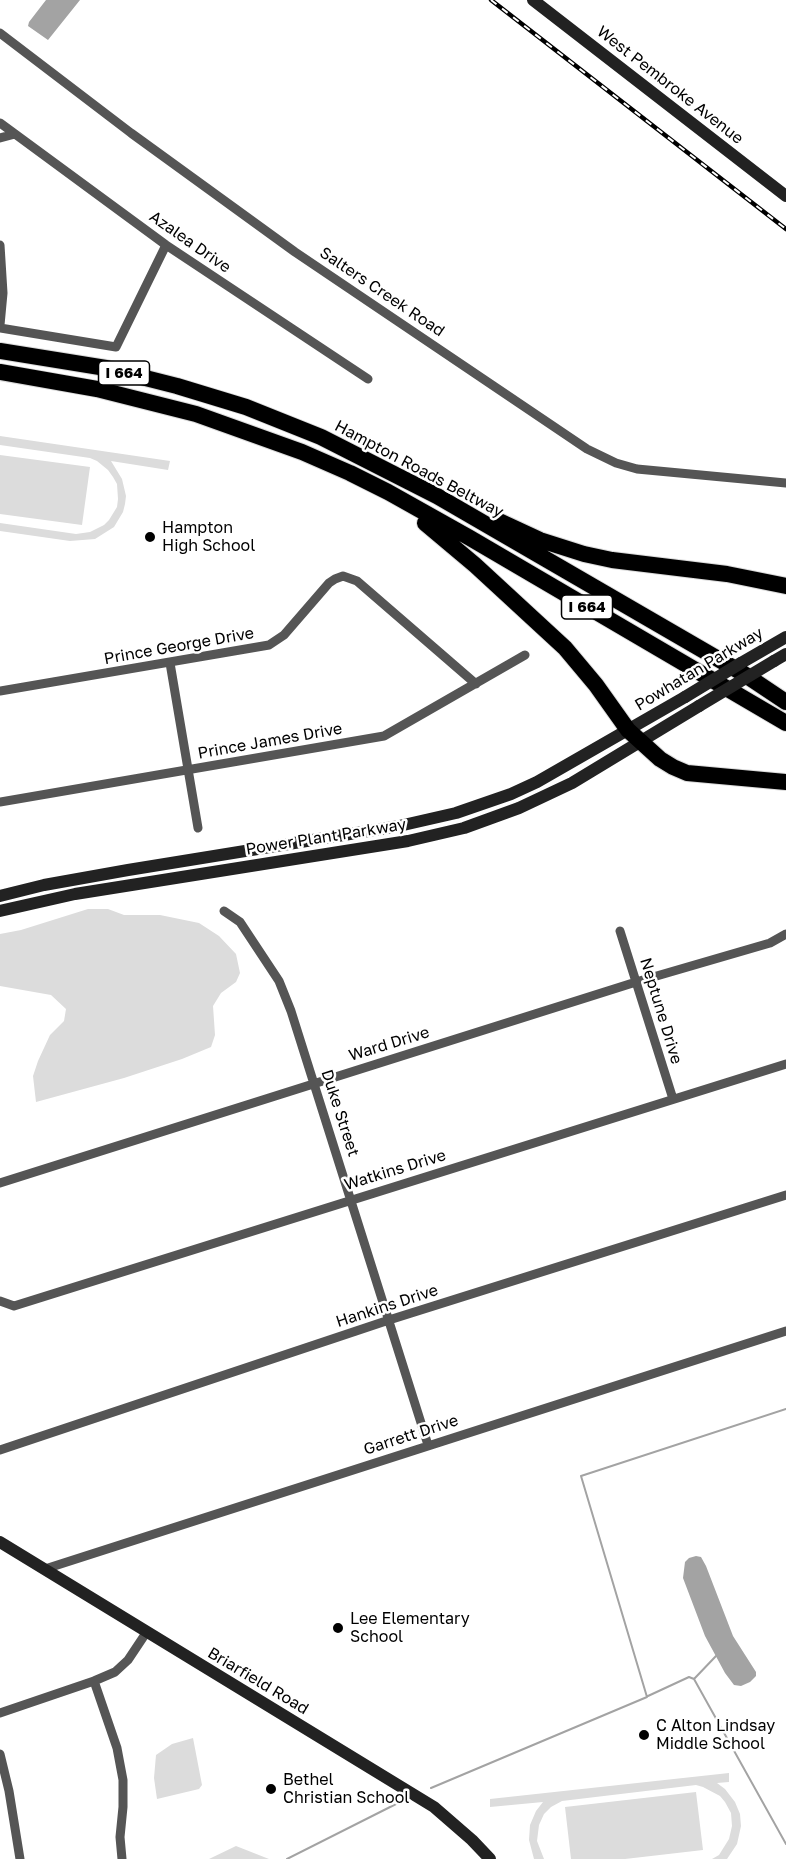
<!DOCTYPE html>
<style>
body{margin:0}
canvas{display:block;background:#fff}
</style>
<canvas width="786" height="1859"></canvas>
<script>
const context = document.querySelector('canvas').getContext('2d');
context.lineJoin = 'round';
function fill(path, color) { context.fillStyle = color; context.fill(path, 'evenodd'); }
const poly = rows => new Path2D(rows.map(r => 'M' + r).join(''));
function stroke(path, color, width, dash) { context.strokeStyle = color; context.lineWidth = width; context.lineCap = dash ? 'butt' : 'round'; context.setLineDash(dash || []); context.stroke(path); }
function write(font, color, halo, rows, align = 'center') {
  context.font = font + ' "Golos Text",sans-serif'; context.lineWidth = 5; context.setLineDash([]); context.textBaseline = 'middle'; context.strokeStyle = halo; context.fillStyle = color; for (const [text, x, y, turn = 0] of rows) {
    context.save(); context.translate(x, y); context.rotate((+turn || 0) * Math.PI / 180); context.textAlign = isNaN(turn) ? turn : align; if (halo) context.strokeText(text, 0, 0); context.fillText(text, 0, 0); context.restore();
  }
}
fill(poly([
 [0,436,170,461,168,470,111,461,122,479,126,496,125,504,123,512,114,527,95,539,70,541,0,531,0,523,76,534,90,532,104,525,109,520,117,507,118,499,117,484,113,477,108,470,97,461,90,458,0,445],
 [0,455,90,467,82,525,0,514],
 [88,909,108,909,124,915,160,915,199,923,219,936,236,954,240,973,236,982,221,993,213,1006,215,1035,211,1047,182,1059,124,1078,36,1102,33,1076,38,1061,50,1035,64,1021,66,1009,51,995,0,986,0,934,21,930],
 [193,1738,202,1785,199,1789,157,1799,154,1778,156,1755,172,1744],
 [729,1773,729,1782,717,1783,725,1789,735,1802,740,1814,741,1826,737,1844,727,1859,712,1859,719,1855,729,1839,732,1826,731,1813,725,1802,720,1796,703,1787,696,1785,562,1801,551,1807,544,1814,539,1825,537,1841,544,1859,534,1859,529,1840,530,1825,536,1811,543,1802,490,1807,490,1799],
 [696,1792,703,1850,625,1859,571,1859,565,1807],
 [236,1846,269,1859,209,1859]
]), '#dcdcdc');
fill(poly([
 [46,0,80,0,48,40,28,26,29,22],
 [696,1556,701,1557,706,1566,733,1636,756,1672,756,1676,750,1682,741,1686,734,1685,725,1673,705,1636,683,1578,685,1562,689,1558]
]), '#a3a3a3');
stroke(poly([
 [694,1679,716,1656],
 [648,1696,689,1677,694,1679,786,1844],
 [431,1788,647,1697,581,1476,786,1409],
 [287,1859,402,1801]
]), '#a3a3a3', 2);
const motorway = poly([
 [0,351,106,368,177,386,246,407,321,437,437,496,744,674,786,702],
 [0,372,97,389,196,414,302,452,350,473,388,492,470,538,786,723],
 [499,521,540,540,584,554,612,560,727,574,786,586],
 [425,523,475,565,565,648,596,685,628,730,660,759,673,767,687,773,786,782]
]);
stroke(motorway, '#dbdbdb', 18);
stroke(poly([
 [0,33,131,133,295,252,587,449,616,463,637,469,786,483],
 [0,123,166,245,368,379],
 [0,138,15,134],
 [0,245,3,293,0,325],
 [0,328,116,347,166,245],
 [170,663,198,828],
 [0,691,269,645,284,635,329,583,335,579,343,576,357,581,476,684],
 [0,802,384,736,525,655],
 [224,911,240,922,279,981,291,1011,428,1445],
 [620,931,673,1099],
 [0,1183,636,982,770,943,786,934],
 [0,1301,14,1306,786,1064],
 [0,1450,389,1320,786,1195],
 [45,1569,786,1331],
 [94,1681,117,1748,123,1780,123,1807,120,1837,122,1859],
 [0,1713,94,1681,115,1672,128,1660,146,1633],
 [0,1754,9,1791,20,1859]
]), '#555', 9);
stroke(poly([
 [533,0,786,196],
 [774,661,786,654],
 [741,663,786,637],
 [0,896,44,885,128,870,399,826,456,813,511,794,537,782,685,697],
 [0,911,75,894,408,841,464,828,519,808,572,783,699,706],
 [0,1542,434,1807,472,1840,490,1859]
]), '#222', 12);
stroke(motorway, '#000', 16);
const rail = poly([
 [491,0,786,229]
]);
stroke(rail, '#000', 4.5);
stroke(rail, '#fff', 2, [7]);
stroke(poly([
 [685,697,741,663],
 [699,706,774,661]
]), '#222', 12);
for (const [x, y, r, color] of [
 [150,537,6,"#000"],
 [338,1628,6,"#000"],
 [644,1735,6,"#000"],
 [271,1789,6,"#000"]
]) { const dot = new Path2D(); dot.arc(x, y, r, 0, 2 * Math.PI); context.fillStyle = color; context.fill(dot); stroke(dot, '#fff', 2); }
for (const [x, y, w] of [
 [124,373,51],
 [587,607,51]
]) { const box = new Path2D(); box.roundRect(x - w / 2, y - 12, w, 24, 4.5); context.fillStyle = '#fff'; context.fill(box); stroke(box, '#000', 1.5); }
write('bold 15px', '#000', null, [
 ["I 664",124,373],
 ["I 664",587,607]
]);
write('16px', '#000', '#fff', [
 ["West Pembroke Avenue",670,85,38],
 ["Azalea Drive",190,242,35],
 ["Salters Creek Road",382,292,34],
 ["Hampton Roads Beltway",419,469,28],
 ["Prince George Drive",179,646,-10],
 ["Powhatan Parkway",699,669,-31],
 ["Prince James Drive",270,741,-10],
 ["Power Plant Parkway",326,837,-9],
 ["Neptune Drive",661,1011,73],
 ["Ward Drive",389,1044,-17],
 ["Duke Street",340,1113,72],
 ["Watkins Drive",395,1170,-17],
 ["Hankins Drive",387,1306,-18],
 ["Garrett Drive",411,1435,-18],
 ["Briarfield Road",258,1681,31]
]);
write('16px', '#000', '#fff', [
 ["Hampton",162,528],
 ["High School",162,546],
 ["Lee Elementary",350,1619],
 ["School",350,1637],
 ["C Alton Lindsay",656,1726],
 ["Middle School",656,1744],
 ["Bethel",283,1780],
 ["Christian School",283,1798]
], 'left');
</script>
